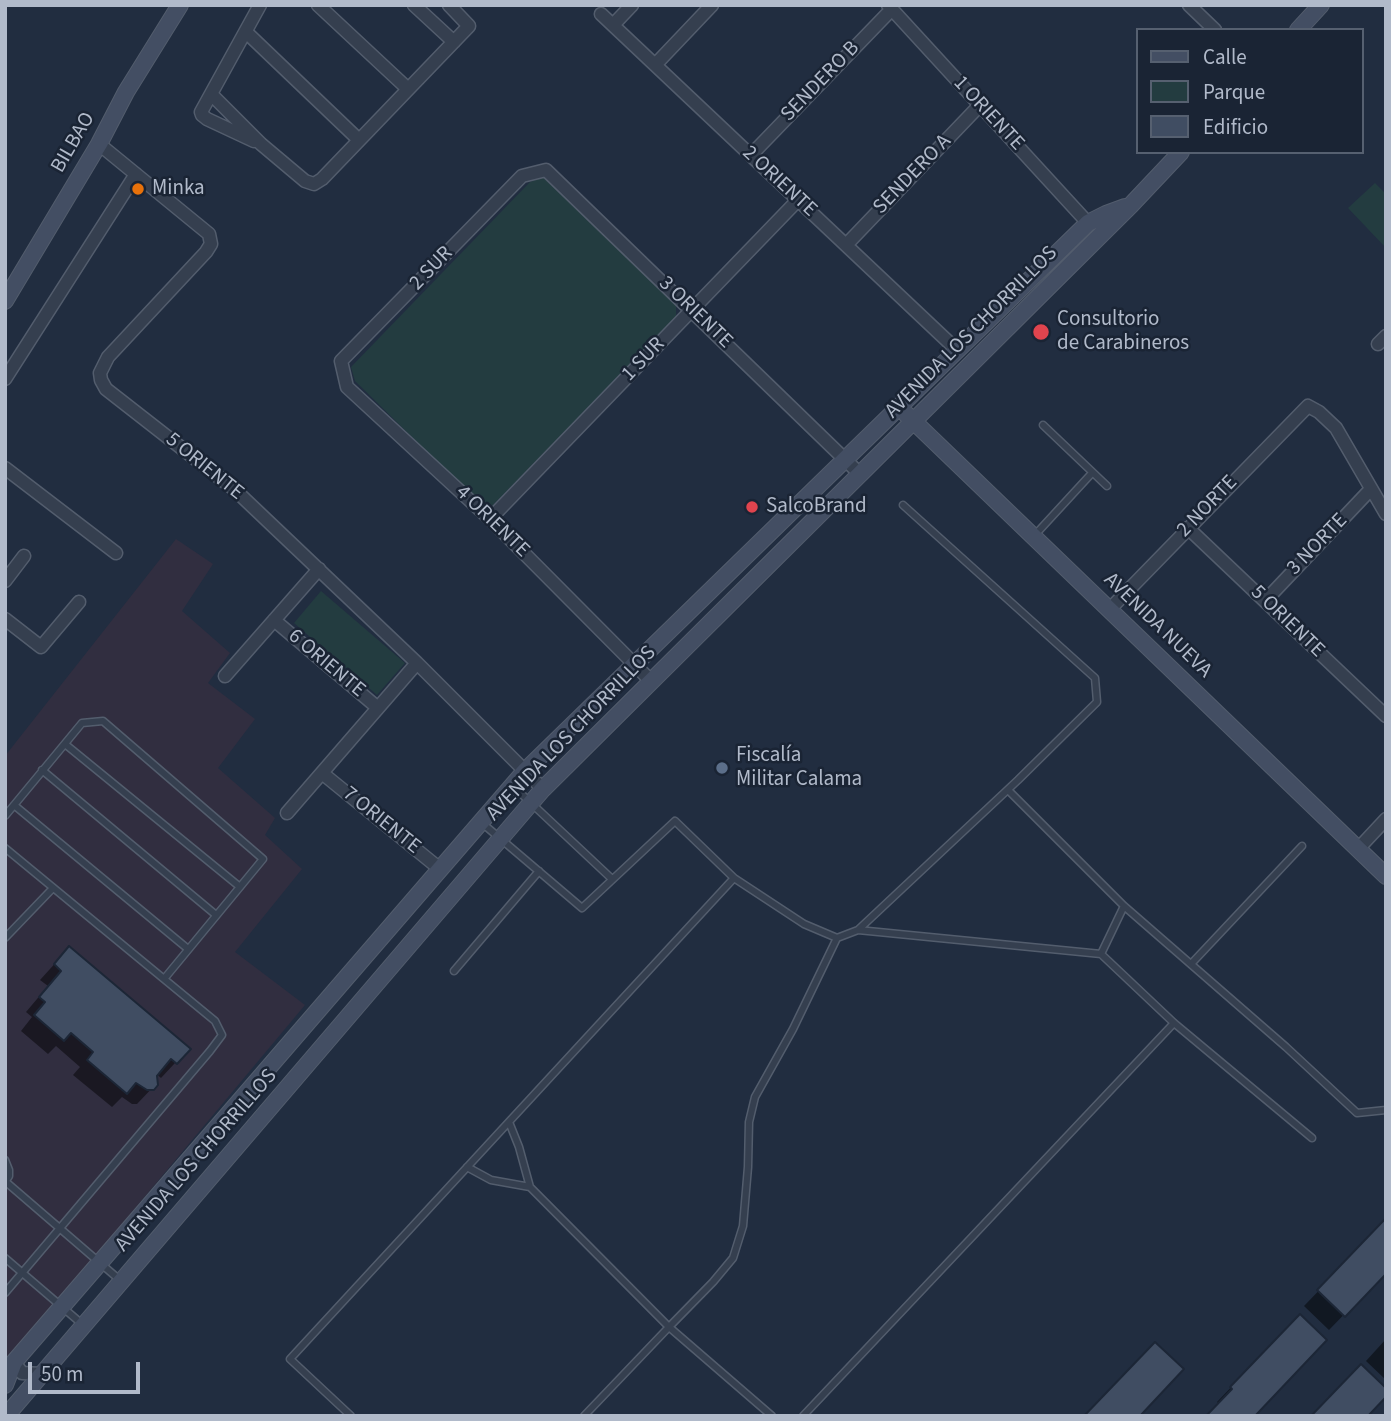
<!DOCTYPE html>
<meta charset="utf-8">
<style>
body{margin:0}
#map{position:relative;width:1391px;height:1421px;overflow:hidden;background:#212d40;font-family:"Source Sans 3",sans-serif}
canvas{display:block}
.frame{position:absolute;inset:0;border:7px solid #b1baca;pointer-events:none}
.legend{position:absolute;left:1136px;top:28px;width:228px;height:126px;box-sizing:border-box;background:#1a2434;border:2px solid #566070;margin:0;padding:9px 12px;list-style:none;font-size:21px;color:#b1baca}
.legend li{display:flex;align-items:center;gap:14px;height:35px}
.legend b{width:35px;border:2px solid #566070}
.scale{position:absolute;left:28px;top:1362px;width:112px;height:32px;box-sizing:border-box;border:4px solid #b1baca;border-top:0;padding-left:9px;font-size:21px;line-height:24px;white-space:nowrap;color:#b1baca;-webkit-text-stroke:5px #1a2434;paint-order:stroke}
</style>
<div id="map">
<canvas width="1391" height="1421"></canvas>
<div class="frame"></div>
<ul class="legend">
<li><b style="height:9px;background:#434e63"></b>Calle</li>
<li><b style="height:19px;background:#233c40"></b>Parque</li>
<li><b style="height:19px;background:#404d62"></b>Edificio</li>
</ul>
<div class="scale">50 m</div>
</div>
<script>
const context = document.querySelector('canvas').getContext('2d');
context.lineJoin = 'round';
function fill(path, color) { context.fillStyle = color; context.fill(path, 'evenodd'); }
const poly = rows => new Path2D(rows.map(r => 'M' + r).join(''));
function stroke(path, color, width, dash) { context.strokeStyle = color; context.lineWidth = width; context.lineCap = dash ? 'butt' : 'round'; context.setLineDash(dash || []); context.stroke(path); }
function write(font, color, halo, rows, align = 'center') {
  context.font = font + ' "Source Sans 3",sans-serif'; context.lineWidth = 5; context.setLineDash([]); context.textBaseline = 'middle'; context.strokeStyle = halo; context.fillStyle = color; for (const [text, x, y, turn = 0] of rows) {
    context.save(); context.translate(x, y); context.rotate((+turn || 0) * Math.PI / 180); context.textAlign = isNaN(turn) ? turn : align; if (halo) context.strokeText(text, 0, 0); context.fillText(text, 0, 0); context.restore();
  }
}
fill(poly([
 [176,539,213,564,182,611,230,653,208,683,255,719,218,768,275,818,265,835,302,869,235,952,305,1005,5,1364,5,756]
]), '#312e40');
fill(poly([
 [543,177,676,305,676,317,492,506,481,505,355,381,351,367,530,182],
 [1375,183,1386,194,1386,248,1348,208],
 [321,591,405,663,377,695,294,623]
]), '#233c40');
fill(poly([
 [69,948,188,1049,161,1078,154,1072,156,1084,137,1104,132,1104,122,1097,112,1107,73,1075,80,1067,56,1046,48,1054,21,1031,32,1017,26,1012,48,986,40,980],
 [1386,1221,1386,1271,1329,1330,1304,1306],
 [1285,1331,1219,1404,1217,1402],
 [1386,1339,1386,1380,1366,1361]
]), '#0007');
const building = poly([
 [69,946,191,1049,177,1064,171,1059,157,1076,158,1085,154,1090,147,1090,136,1083,127,1094,87,1060,93,1052,71,1033,64,1041,34,1015,45,1002,39,997,61,971,54,964,69,946],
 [1386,1218,1386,1274,1345,1317,1317,1290,1386,1218],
 [1300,1314,1327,1340,1255,1416,1206,1416,1232,1389,1230,1387,1300,1314],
 [1155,1342,1184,1369,1140,1416,1084,1416,1155,1342],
 [1361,1364,1386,1388,1386,1397,1368,1416,1311,1416,1361,1364]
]);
fill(building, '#404d62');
stroke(building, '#1c2636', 2);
const lane = poly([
 [1043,425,1107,486],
 [1034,536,1092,473],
 [65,744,240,887],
 [42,770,216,915],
 [514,787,612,879],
 [1008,790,1124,906,1286,1047,1357,1113,1386,1110],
 [14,805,188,949],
 [5,816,82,723,103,721,263,859,164,979,5,848],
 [482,823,582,908,675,821,734,878],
 [1124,906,1101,954,1174,1023,1312,1138],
 [858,930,1101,954],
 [5,938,53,888],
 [1191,964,1302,846],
 [454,971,539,871],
 [509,1122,519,1147,530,1187],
 [5,1160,9,1170,9,1176,5,1182],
 [467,1167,491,1180,530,1187,669,1327,713,1282,733,1258,743,1226,748,1167,749,1122,755,1097,793,1029,837,938],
 [6,1182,121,1281],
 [5,1258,82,1324],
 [5,1293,210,1051,222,1035,215,1021,164,979],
 [351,1416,290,1359,734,878,804,924,837,938,858,930,1018,780,1097,702,1095,678,903,505],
 [584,1416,669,1327,772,1416],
 [803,1416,1174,1023]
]);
const street = poly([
 [318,5,408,89],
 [414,5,454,42],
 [888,5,1088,223],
 [1189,5,1215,30],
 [601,14,957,350],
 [613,25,632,5],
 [246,32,359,140],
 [655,65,712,5],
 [211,94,261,144,305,181,314,184,322,179,469,26,449,5],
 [254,141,207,119,202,115,201,112,260,5],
 [99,144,209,234,211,244,206,252,108,357,100,373,101,380,106,389,234,489,417,663,543,789],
 [751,155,892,9],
 [846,245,980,105],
 [1378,344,1386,336],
 [5,379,136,174],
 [5,468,116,553],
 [490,519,798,200],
 [1188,528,1386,716],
 [5,581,24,556],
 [1265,601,1371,489],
 [1109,610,1308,406,1319,412,1336,428,1386,514],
 [5,619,41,647,79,602],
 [274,620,378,708],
 [225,676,319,569],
 [651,681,490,519,347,387,341,361,522,176,546,170,860,474],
 [322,773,440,869],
 [287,813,417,663],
 [1358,849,1386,819],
 [14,1362,22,1373,42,1374]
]);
const secondary = poly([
 [1298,30,1321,5],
 [5,301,99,144,126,92,180,5],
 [906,414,1386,876],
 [5,1385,14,1362,525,771,1088,223,1106,214,1125,207],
 [6,1416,543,789,1131,205,1181,152]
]);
stroke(lane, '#535d6d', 9);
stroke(street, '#535d6d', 15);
stroke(secondary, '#535d6d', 18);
stroke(lane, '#353f4f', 6);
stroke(street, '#353f4f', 12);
stroke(secondary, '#434e63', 16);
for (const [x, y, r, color] of [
 [138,189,7,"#e8710a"],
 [1041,332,9,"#e0444e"],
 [752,507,7,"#e0444e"],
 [722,768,7,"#5c6f8a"]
]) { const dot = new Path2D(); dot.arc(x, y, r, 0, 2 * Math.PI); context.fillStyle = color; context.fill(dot); stroke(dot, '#1a2434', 2.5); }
write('21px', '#b1baca', '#1a2434', [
 ["SENDERO B",821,82,-46],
 ["1 ORIENTE",988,114,47],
 ["BILBAO",74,143,-60],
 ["SENDERO A",913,175,-46],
 ["2 ORIENTE",779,182,43],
 ["2 SUR",432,269,-46],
 ["3 ORIENTE",695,313,44],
 ["AVENIDA LOS CHORRILLOS",972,333,-45],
 ["1 SUR",644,360,-46],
 ["5 ORIENTE",204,467,39],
 ["2 NORTE",1208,507,-46],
 ["4 ORIENTE",492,522,44],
 ["3 NORTE",1318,545,-46],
 ["5 ORIENTE",1287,622,44],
 ["AVENIDA NUEVA",1157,626,44],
 ["6 ORIENTE",326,664,40],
 ["AVENIDA LOS CHORRILLOS",572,734,-46],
 ["7 ORIENTE",381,821,39],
 ["AVENIDA LOS CHORRILLOS",197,1161,-49]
]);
write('21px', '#b1baca', '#1a2434', [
 ["Minka",152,189],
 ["Consultorio",1057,320],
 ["de Carabineros",1057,344],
 ["SalcoBrand",766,507],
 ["Fiscalía",736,756],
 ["Militar Calama",736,780]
], 'left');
</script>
